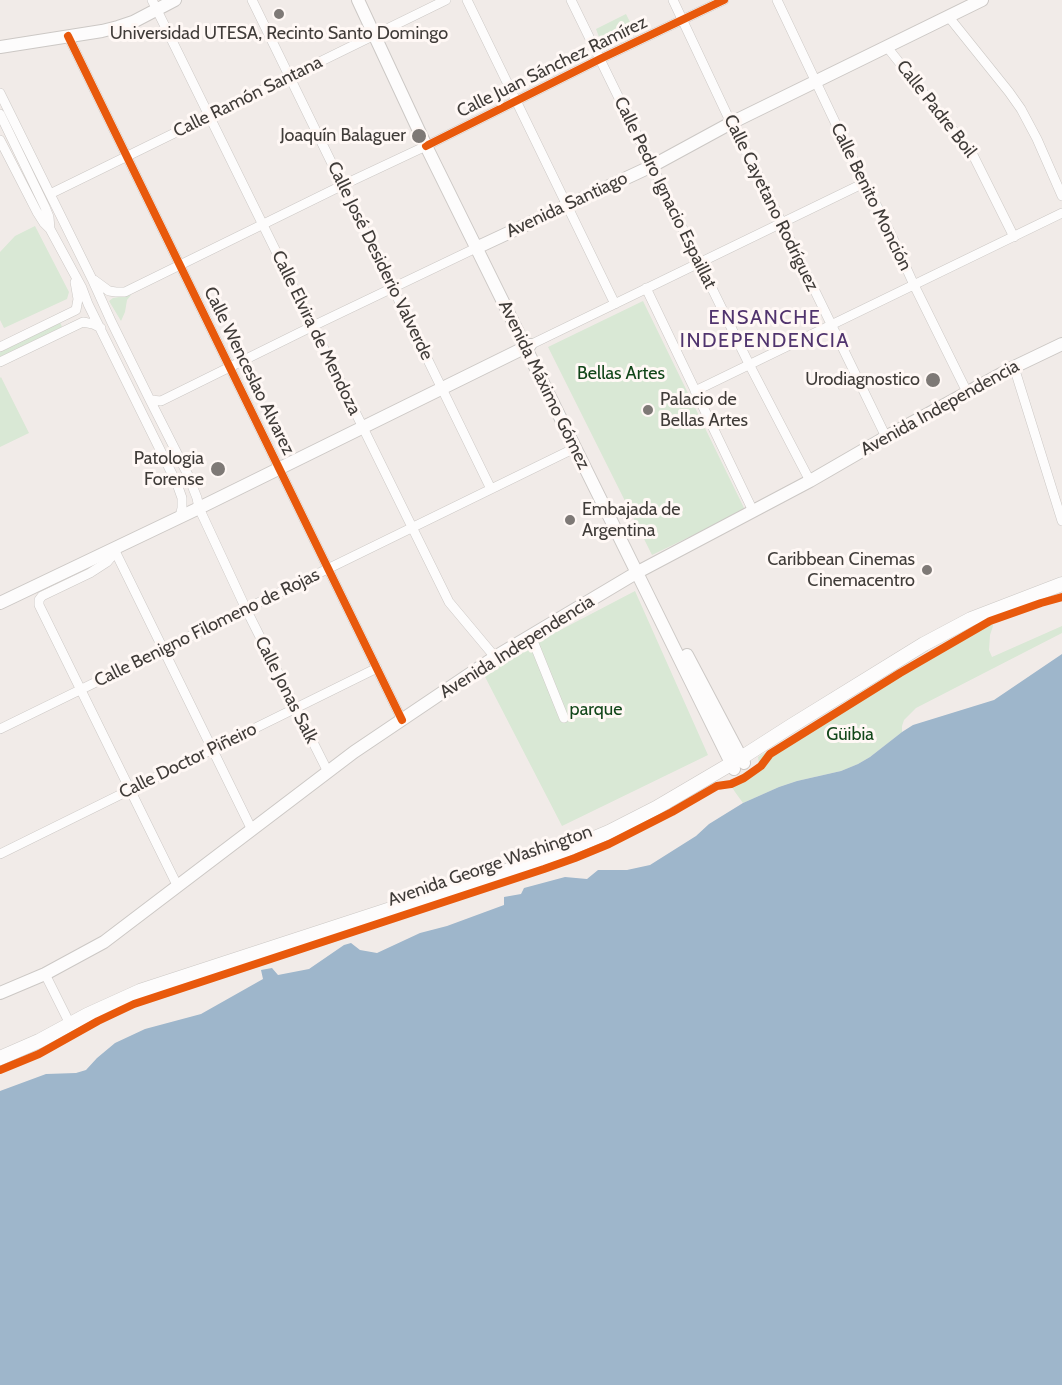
<!DOCTYPE html>
<meta charset="utf-8">
<style>
body{margin:0}
canvas{display:block;background:#f1ebe8}
</style>
<canvas width="1062" height="1385"></canvas>
<script>
const context = document.querySelector('canvas').getContext('2d');
context.lineJoin = 'round';
function fill(path, color) { context.fillStyle = color; context.fill(path, 'evenodd'); }
const poly = rows => new Path2D(rows.map(r => 'M' + r).join(''));
function stroke(path, color, width, dash) { context.strokeStyle = color; context.lineWidth = width; context.lineCap = dash ? 'butt' : 'round'; context.setLineDash(dash || []); context.stroke(path); }
function write(font, color, halo, rows, align = 'center') {
  context.font = font + ' Cabin,sans-serif'; context.lineWidth = 6; context.setLineDash([]); context.textBaseline = 'middle'; context.strokeStyle = halo; context.fillStyle = color; for (const [text, x, y, turn = 0] of rows) {
    context.save(); context.translate(x, y); context.rotate((+turn || 0) * Math.PI / 180); context.textAlign = isNaN(turn) ? turn : align; if (halo) context.strokeText(text, 0, 0); context.fillText(text, 0, 0); context.restore();
  }
}
fill(poly([
 [626,14,636,34,604,50,596,29],
 [35,226,69,292,67,299,4,328,0,320,0,252,15,236],
 [131,295,127,300,125,312,121,321,109,301,113,298],
 [643,301,745,510,652,555,548,347],
 [60,322,62,327,0,357,0,352],
 [1,377,29,433,0,447,0,378],
 [635,591,708,755,562,826,482,671],
 [991,619,993,626,990,635,989,650,992,657,1062,626,1062,633,916,708,904,720,902,726,902,732,870,757,858,764,841,771,797,781,779,787,743,803,735,792,729,782,759,764,758,757,935,650]
]), '#d9e8d5');
fill(poly([
 [1062,654,1062,1385,0,1385,0,1091,46,1074,76,1073,86,1070,97,1058,115,1043,145,1029,201,1014,263,979,261,970,272,968,278,975,309,969,344,945,351,943,360,950,377,953,420,933,447,926,504,905,504,897,521,894,524,888,565,877,587,879,598,870,627,870,650,865,696,836,709,824,743,803,779,787,797,781,841,771,858,764,870,757,902,732,913,725,994,700]
]), '#9eb6cb');
const minor = poly([
 [152,0,449,602,495,657],
 [252,0,491,489],
 [467,0,615,304],
 [571,0,749,364,810,481],
 [673,0,731,123,761,180,886,437],
 [777,0,844,141,890,232,914,285,967,392],
 [948,16,1009,92,1021,109,1037,139,1062,196],
 [68,36,402,720],
 [887,47,973,155,1014,237],
 [0,93,92,279,111,321,150,400,188,475,197,498,199,508,246,609,328,772],
 [0,114,45,207,49,217,50,229],
 [0,140,37,212,44,223,50,229,82,288,88,304,177,484,182,498,182,508,180,517],
 [50,194,446,0],
 [94,280,109,291,116,292,125,292,343,185,426,146,600,59,724,0],
 [646,288,753,511],
 [532,344,864,183],
 [0,347,76,310,78,299,75,282],
 [0,362,83,322,93,324,101,328],
 [1014,367,1062,521],
 [695,391,1062,213],
 [150,400,161,401,313,326,476,248],
 [114,549,252,830],
 [111,550,112,556,107,562,90,573,42,596,39,600,39,605,178,887],
 [531,636,564,718],
 [0,729,575,448],
 [0,854,377,668],
 [45,974,70,1024]
]);
const major = poly([
 [358,0,426,146,734,769],
 [0,47,102,31,118,27,133,22,175,0],
 [476,248,652,166,731,123,982,0],
 [0,603,199,508,530,345],
 [687,655,744,763],
 [0,993,45,974,104,942,354,752,495,657,636,573,810,481,886,437,1014,367,1062,344]
]);
const highway = poly([
 [0,1058,39,1041,87,1015,140,991,489,877,561,852,609,832,656,808,741,758,791,726,924,644,971,619,1062,584]
]);
stroke(minor, '#ccc8c5', 10);
stroke(major, '#ccc8c5', 14);
stroke(highway, '#ccc8c5', 15);
stroke(minor, '#fdfcfc', 9);
stroke(major, '#fdfcfc', 12);
stroke(highway, '#fdfcfc', 14);
stroke(poly([
 [68,36,402,720],
 [426,146,600,59,724,0],
 [0,1070,39,1054,98,1021,134,1004,544,869,575,858,609,844,672,812,717,786,731,784,744,778,761,766,770,754,900,673,990,621,1041,603,1062,597]
]), '#e8590c', 8);
for (const [x, y, r, color] of [
 [279,14,6,"#7e7976"],
 [419,136,8,"#7e7976"],
 [933,380,8,"#7e7976"],
 [648,410,6,"#7e7976"],
 [218,469,8,"#7e7976"],
 [570,520,6,"#7e7976"],
 [927,570,6,"#7e7976"]
]) { const dot = new Path2D(); dot.arc(x, y, r, 0, 2 * Math.PI); context.fillStyle = color; context.fill(dot); stroke(dot, '#fff8f5', 2); }
write('18px', '#403c39', '#fff8f5', [
 ["Universidad UTESA, Recinto Santo Domingo",279,34,"center"],
 ["Joaquín Balaguer",406,136],
 ["Urodiagnostico",920,380],
 ["Palacio de",660,400,"left"],
 ["Bellas Artes",660,421,"left"],
 ["Patologia",204,459],
 ["Forense",204,480],
 ["Embajada de",582,510,"left"],
 ["Argentina",582,531,"left"],
 ["Caribbean Cinemas",915,560],
 ["Cinemacentro",915,581]
], 'right');
write('18px', '#403c39', '#fff8f5', [
 ["Calle Juan Sánchez Ramírez",552,67,-26],
 ["Calle Ramón Santana",248,97,-26],
 ["Calle Padre Boil",936,109,52],
 ["Calle Pedro Ignacio Espaillat",665,193,64],
 ["Calle Benito Monción",871,197,64],
 ["Calle Cayetano Rodríguez",771,203,64],
 ["Avenida Santiago",567,205,-25],
 ["Calle José Desiderio Valverde",380,261,64],
 ["Calle Elvira de Mendoza",316,333,64],
 ["Calle Wenceslao Alvarez",249,371,64],
 ["Avenida Máximo Gómez",544,385,64],
 ["Avenida Independencia",940,408,-29],
 ["Calle Benigno Filomeno de Rojas",207,628,-26],
 ["Avenida Independencia",517,647,-32],
 ["Calle Jonas Salk",286,690,63],
 ["Calle Doctor Piñeiro",188,761,-26],
 ["Avenida George Washington",490,866,-19]
]);
write('18px', '#114619', '#fff8f5', [
 ["Bellas Artes",621,374],
 ["parque",596,710],
 ["Güibia",850,735]
]);
context.letterSpacing = '1.5px';
write('20px', '#51346e', '#fff8f5', [
 ["ENSANCHE",765,318],
 ["INDEPENDENCIA",765,341]
]);
context.letterSpacing = '0px';
</script>
